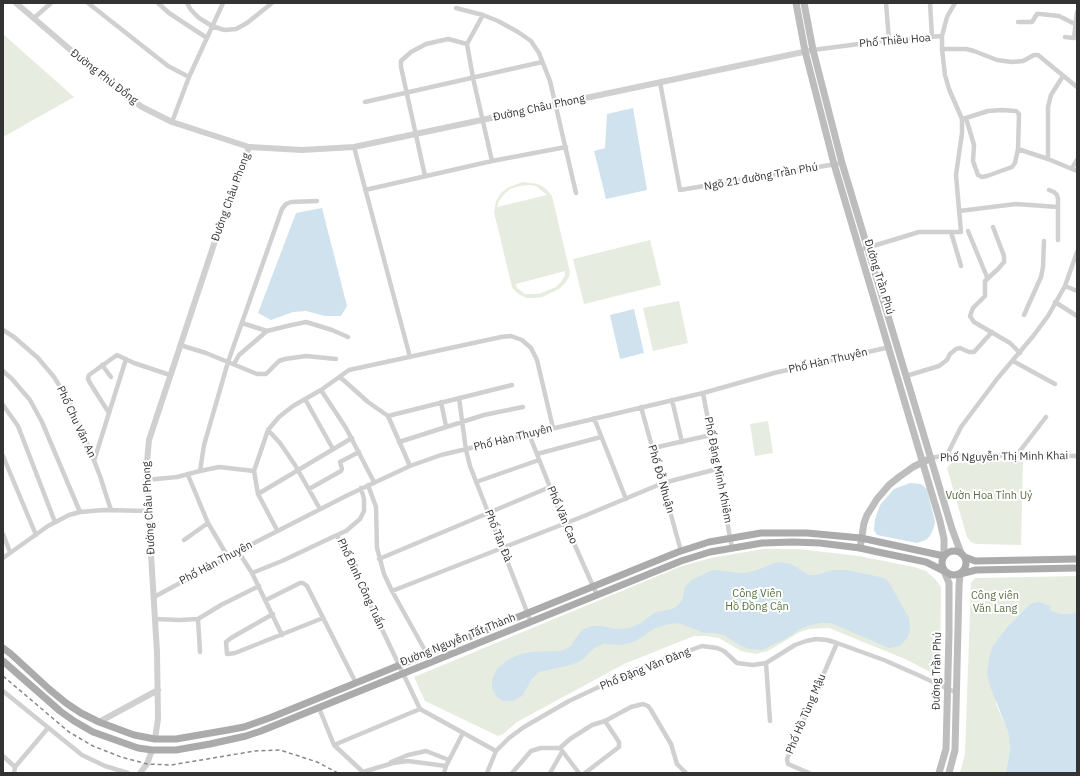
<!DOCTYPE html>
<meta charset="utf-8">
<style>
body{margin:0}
#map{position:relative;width:1080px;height:776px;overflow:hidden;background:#fff;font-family:"IBM Plex Sans",sans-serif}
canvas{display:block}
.frame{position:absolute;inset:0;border:4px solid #333;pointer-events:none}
</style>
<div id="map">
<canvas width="1080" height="776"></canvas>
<div class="frame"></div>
</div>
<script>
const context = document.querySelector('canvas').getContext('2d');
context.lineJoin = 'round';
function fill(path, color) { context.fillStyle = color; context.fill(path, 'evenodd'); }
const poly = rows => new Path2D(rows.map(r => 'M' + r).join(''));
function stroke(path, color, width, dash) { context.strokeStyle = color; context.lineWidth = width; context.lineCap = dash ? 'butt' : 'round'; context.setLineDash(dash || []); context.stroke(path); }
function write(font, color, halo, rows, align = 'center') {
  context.font = font + ' "IBM Plex Sans",sans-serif'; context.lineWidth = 4; context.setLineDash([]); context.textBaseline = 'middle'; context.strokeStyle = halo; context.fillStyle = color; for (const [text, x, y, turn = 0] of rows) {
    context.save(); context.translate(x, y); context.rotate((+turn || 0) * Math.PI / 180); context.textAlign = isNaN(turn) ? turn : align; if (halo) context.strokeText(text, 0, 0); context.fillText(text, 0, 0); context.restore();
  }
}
fill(poly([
 [3,34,74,97,3,137],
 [523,182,538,184,545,188,552,196,570,272,569,277,565,283,559,289,542,297,535,298,527,298,520,295,515,291,512,287,494,212,496,201,501,193,509,187],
 [529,185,536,186,547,195,497,207,499,201,504,194,510,189,519,186],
 [565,271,565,275,561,282,556,287,539,294,525,294,517,288,516,284],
 [650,240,661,285,584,304,573,259],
 [679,301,688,343,653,351,643,308],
 [768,421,773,453,755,456,750,424],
 [1023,460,1021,545,976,544,971,542,967,537,947,468,949,465,952,463],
 [763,549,799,549,859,556,914,567,926,571,936,580,941,587,940,677,905,659,829,628,809,629,800,632,768,651,756,654,741,651,719,638,706,636,694,636,624,664,517,722,503,734,498,736,425,701,414,677,682,566,711,558],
 [1077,576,1077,613,1061,614,1050,610,1051,606,1029,605,1008,626,993,645,996,704,1008,732,1010,749,1006,773,960,773,965,754,971,583,975,578,979,578]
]), '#e6ecdf');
fill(poly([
 [633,108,647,190,606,199,594,151,605,148,607,114],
 [322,208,347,306,341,316,325,316,306,311,293,312,271,320,258,313,296,213],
 [634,309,644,353,620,359,610,315],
 [910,483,921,484,927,489,935,522,934,527,930,536,926,540,917,543,877,535,874,530,875,519,880,505,894,489],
 [778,562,791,564,809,575,816,575,833,570,847,570,880,577,886,579,890,584,909,618,910,630,908,637,900,646,889,648,831,623,819,623,802,628,785,639,762,650,750,649,741,646,724,635,715,633,704,633,679,623,669,624,655,628,636,641,622,645,603,644,594,648,582,660,571,665,539,672,532,679,522,696,513,701,503,701,496,696,492,688,492,680,497,669,506,661,518,655,531,652,560,651,566,649,571,646,573,642,582,630,592,626,602,626,615,629,629,628,641,623,654,613,675,608,682,601,685,587,693,579,713,570,725,571,738,573,745,573,754,571],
 [1039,602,1051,606,1050,610,1061,614,1077,613,1077,773,1006,773,1010,749,1008,732,990,686,987,674,989,658,993,645,1008,626,1029,605,1033,603]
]), '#cfe2ee');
stroke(poly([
 [88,3,168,66,189,77],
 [158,3,169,13,207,38],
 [187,3,191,10,199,18,212,26,224,30,236,29,247,23,272,3],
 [886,3,889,40],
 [930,3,932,37],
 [456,8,483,15,498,21,518,32,531,41,539,53,550,81,576,193],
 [34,18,51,3],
 [1018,22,1032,22,1037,14,1040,14,1059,16,1075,24],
 [1065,37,1074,38,1077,12],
 [467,44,473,78,492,161],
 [942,49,966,49,974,51,997,60,1012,62,1023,61,1034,55,1038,55,1077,87],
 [813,50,889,40,942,36,947,17,955,3],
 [660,82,680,190,842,163],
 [365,102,542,62],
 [962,119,966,118,988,111,1002,110,1016,111,1019,114,1018,149,1015,163,1012,167,987,176,982,177,978,175,973,161,974,145,966,118],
 [172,122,189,77,223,3],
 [354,147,410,357],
 [1018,149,1048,159,1077,171],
 [1048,159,1048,107,1051,95,1063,76],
 [1072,168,1077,160],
 [425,176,401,67,401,61,411,52,426,44,448,39,467,44,483,15],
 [365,190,492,161,566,147],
 [1049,190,1054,192,1057,195,1058,199,1058,240],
 [959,211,1016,204,1058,207],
 [993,227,1004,256,1004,262,998,269,985,281,985,296,973,308,970,316,974,322,1010,343,1020,353],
 [968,231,987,277],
 [951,232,961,266],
 [860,250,919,232,961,232,956,175,962,133,962,119,949,89,945,75,942,49,942,36],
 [1065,286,1077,291],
 [1055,302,1077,316],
 [1024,315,1041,277,1043,267,1044,241],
 [242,323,267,331],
 [3,330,14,337,38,358,54,377,67,398,84,435,100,476,111,510],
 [180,345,206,353,257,374,266,374,279,361,285,359,306,356,336,359],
 [1013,361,1055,384],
 [234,364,239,355,267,331,287,326,306,322,332,330,348,337],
 [102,365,111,377],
 [3,371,12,379,30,400,42,422,80,512],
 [906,376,939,366,947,360,950,354,956,349,960,348,969,352,974,352,992,332],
 [340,377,368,402,388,416,512,385],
 [321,390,346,428,374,482],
 [703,393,732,548],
 [459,398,466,450,470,466,531,622],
 [305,399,333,449],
 [672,400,682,442],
 [441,402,446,426],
 [3,405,18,426,55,522],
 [641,407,681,551],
 [109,413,126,359],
 [388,416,410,466],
 [594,418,626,499],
 [268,430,280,443,295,465,320,509],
 [529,434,557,505,597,595],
 [399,442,484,415,523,407],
 [653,448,711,435],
 [537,454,601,437],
 [947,455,961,427,997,379,1034,335,1048,316,1065,286,1077,252],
 [3,456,36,535],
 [1016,456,1046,417],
 [931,458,947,455,1077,456],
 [94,461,109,413,90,383,88,379,89,375,117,355,134,363,170,375],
 [200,471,204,445,228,362,282,209,286,204,291,202,317,201],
 [254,471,258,494,277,530],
 [188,475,208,523,228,557],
 [146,480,177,477,200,471,219,467,254,471,268,430,279,417,293,406,321,390,349,370,501,337,511,336,522,340,531,348,537,360,553,428],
 [476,482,539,460],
 [368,485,376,507,377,548,384,574,392,591,427,654],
 [361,488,364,499,364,511,360,519,346,531,337,535,420,709,496,751],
 [309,489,341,471,342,469,340,462,359,452],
 [258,494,352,438],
 [3,534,10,552],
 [184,540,208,523],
 [238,551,252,573,282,635],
 [3,558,48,526,69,515,80,512,104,510,148,511],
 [379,559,550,487],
 [252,573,282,561,337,535],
 [392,591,584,516,663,483,717,469],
 [154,597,256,542,348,495,410,466,441,455,703,393,774,373,890,347],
 [266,600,300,583,303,583,307,586,356,683],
 [273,614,231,638,226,642,227,654,235,653,323,618],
 [155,619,179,620,198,619,221,605,259,586],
 [198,619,200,652],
 [766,663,770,721],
 [3,691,82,755,105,766,128,773],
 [319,708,334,745,363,772,393,763,408,761,446,766],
 [334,745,420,709],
 [3,756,15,767],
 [391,762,408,755,426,751,449,760],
 [14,773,15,767,48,728],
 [444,773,446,766,463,733],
 [487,773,496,751,509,738,524,727,569,701,637,669,702,646,717,648,724,651,737,663,753,665,766,663,795,645,806,641,816,639,827,640,837,643,884,660,918,675,957,693],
 [512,773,531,751,541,748,560,748],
 [550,773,562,752],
 [579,773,560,748,570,739,592,725,605,721,631,707,643,704,648,706,651,710,671,744,677,764,686,773],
 [585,773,619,747,619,742,605,721],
 [809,773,788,764,787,759,837,643]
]), '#d0d0d0', 4.5);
stroke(poly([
 [16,3,101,76,125,95,142,107,172,122,249,147],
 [99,722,158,690],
 [155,739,158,719,157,652,146,473,149,440,215,241,249,147,302,150,354,147,808,51],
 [140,773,147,764,152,750]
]), '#d0d0d0', 6);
stroke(poly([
 [796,3,805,51,834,164,940,521,944,539,944,556],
 [804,3,813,50,842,163,952,529,961,553],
 [860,548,864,523,867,515,877,499,889,485,899,477,913,467,927,460],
 [939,773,946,749,949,633,949,583,944,571],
 [949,773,955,750,959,586,960,574]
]), '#bdbdbd', 7);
stroke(poly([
 '942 563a12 12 0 1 1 24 0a12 12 0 1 1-24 0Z',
 [965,557,975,561,1077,559],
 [960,574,976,570,1077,568],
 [3,648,11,654,49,689,66,703,81,713,99,722,134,735,155,739,176,739,228,730,244,727,272,717,646,565,678,552,709,542,761,533,807,533,861,538,944,556],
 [3,661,60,711,74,721,93,732,138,748,152,750,176,750,210,744,246,736,261,731,681,561,710,552,762,543,793,542,820,543,860,548,878,552,926,562,944,571]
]), '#ababab', 7);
stroke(poly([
 [3,676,69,732,93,746,121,757,147,764,171,765,255,751,280,750,317,762,338,773]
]), '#888', 1.5, [4, 3]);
write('11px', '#333', '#fff', [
 ["Phố Thiều Hoa",895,41,-5],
 ["Đường Phù Đổng",104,77,38],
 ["Đường Châu Phong",539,108,-12],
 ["Ngõ 21 đường Trần Phú",761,177,-10],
 ["Đường Châu Phong",231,197,-70],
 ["Đường Trần Phú",879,277,73],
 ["Phố Hàn Thuyên",828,361,-13],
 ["Phố Chu Văn An",76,422,65],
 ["Phố Hàn Thuyên",513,438,-14],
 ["Phố Nguyễn Thị Minh Khai",1004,457,-1],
 ["Phố Đặng Minh Khiêm",718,470,79],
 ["Phố Đỗ Nhuận",661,479,74],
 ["Đường Châu Phong",149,508,-93],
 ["Phố Văn Cao",562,515,67],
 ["Phố Tản Đà",498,536,68],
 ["Phố Hàn Thuyên",216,563,-28],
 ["Phố Đinh Công Tuấn",361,584,65],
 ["Đường Nguyễn Tất Thành",458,640,-22],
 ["Phố Đặng Văn Đăng",645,669,-22],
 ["Đường Trần Phú",937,671,-89],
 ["Phố Hồ Tùng Mậu",806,714,-67]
]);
write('11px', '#56703f', '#fff', [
 ["Vườn Hoa Tỉnh Uỷ",989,496],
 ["Công Viên",757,594],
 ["Hồ Đồng Cận",757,607],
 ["Công viên",995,596],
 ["Văn Lang",995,609]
]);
</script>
